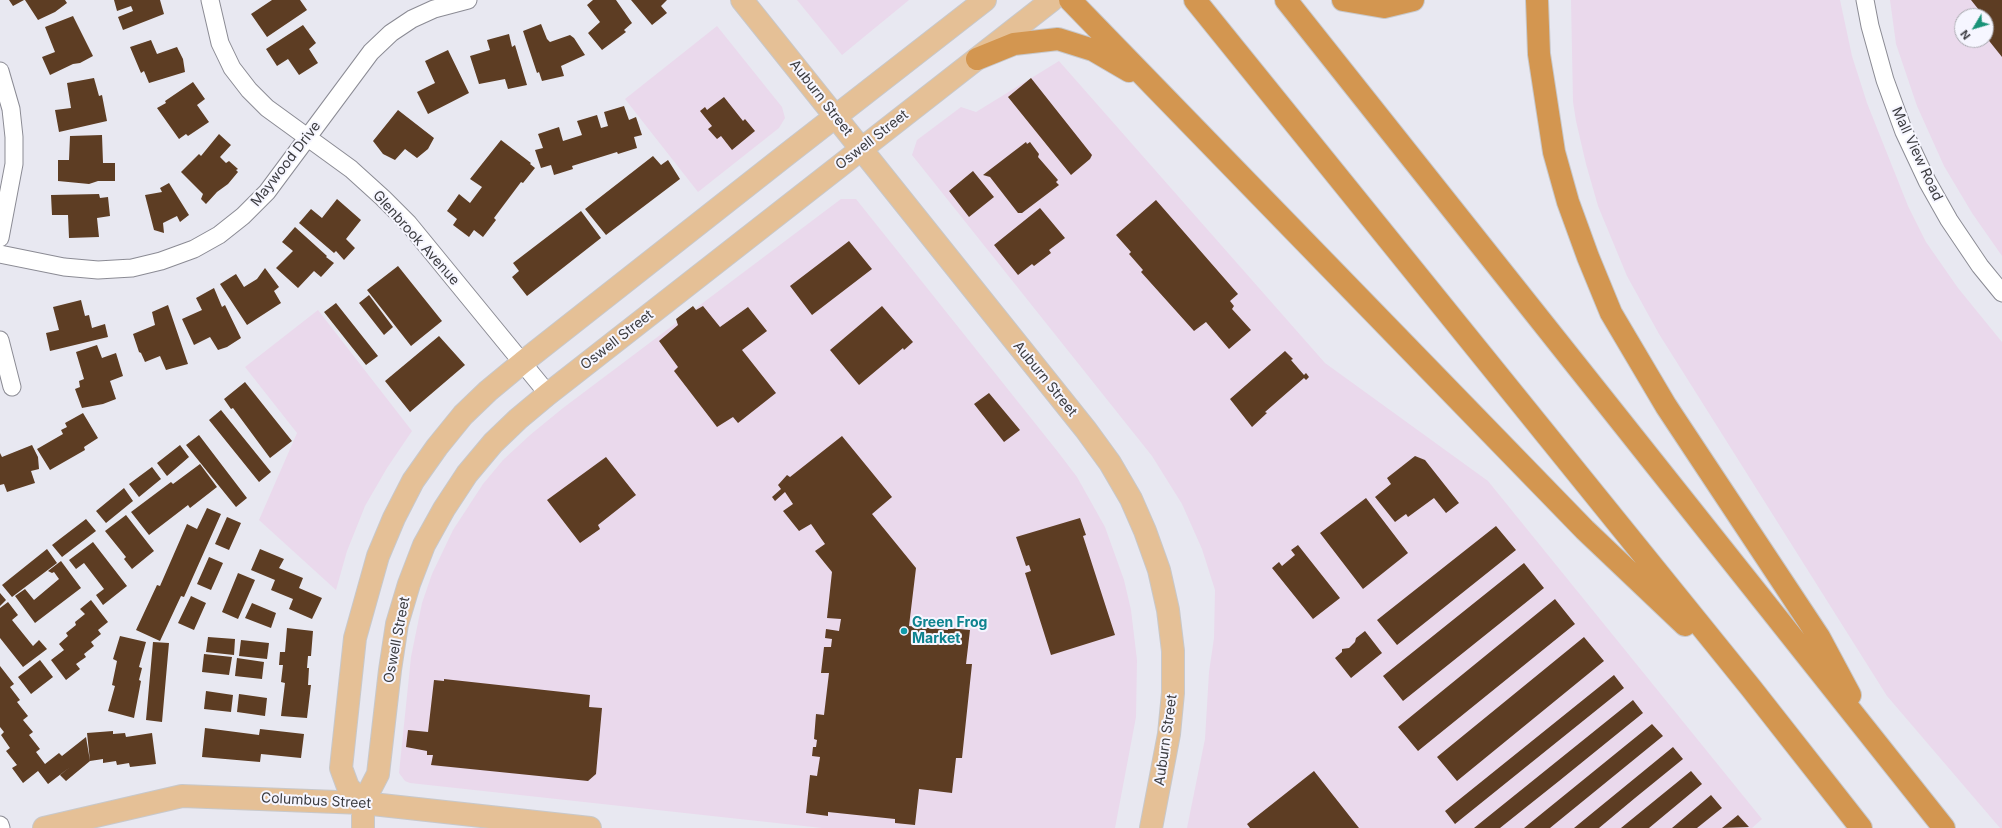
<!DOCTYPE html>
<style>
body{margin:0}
#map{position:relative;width:2002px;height:828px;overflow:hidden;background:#e8e8f1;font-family:Inter,sans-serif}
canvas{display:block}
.north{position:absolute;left:1954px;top:8px;width:40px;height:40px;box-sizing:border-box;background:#f6f6ff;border:1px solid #acacb3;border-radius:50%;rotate:232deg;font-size:11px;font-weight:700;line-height:16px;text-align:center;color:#3c3c40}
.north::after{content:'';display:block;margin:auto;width:14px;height:18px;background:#199378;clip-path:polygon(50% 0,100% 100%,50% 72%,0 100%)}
</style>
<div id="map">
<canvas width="2002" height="828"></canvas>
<div class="north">N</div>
</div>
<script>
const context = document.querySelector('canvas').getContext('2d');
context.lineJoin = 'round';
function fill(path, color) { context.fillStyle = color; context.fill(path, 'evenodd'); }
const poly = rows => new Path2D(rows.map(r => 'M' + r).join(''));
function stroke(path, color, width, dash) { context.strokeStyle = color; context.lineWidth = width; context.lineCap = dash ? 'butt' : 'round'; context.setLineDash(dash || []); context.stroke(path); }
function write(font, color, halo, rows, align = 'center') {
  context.font = font + ' Inter,sans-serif'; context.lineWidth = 4; context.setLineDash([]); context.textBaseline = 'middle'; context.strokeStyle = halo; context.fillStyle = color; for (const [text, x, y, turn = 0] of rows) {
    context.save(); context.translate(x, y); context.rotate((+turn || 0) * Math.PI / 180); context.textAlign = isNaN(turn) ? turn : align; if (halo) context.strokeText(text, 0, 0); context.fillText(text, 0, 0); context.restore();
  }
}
fill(poly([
 [797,0,909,0,842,55],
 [1571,0,1840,0,1852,56,1867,103,1908,206,1926,242,1958,288,2002,342,2002,828,2000,828,1887,696,1659,334,1627,276,1598,206,1586,164,1576,121,1573,102],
 [1890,0,2002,0,2002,256,1972,213,1944,166,1917,106,1896,44],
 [1962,16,1986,16,1986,40,1962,40],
 [717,26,782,107,785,118,779,128,698,192,625,99],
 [1059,61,1325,363,1488,481,1762,819,1752,828,1187,828,1205,739,1209,672,1214,638,1215,590,1202,549,1182,504,1152,456,912,155,917,140,961,107,976,112],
 [841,199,856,199,1058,452,1077,477,1105,527,1124,580,1131,610,1137,660,1136,717,1115,828,822,828,410,783,405,781,399,773,411,657,422,603,432,574,453,530,483,484,503,460,530,435,563,408],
 [318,310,412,431,387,468,365,506,347,551,336,590,259,520,297,433,245,367]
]), '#ead9ec');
fill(poly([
 [9,0,24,0,13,6],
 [25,0,65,0,67,3,55,12,38,20],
 [114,0,160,0,164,14,123,30,118,17,133,11,131,6,117,11],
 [272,0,300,0,307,10,267,37,251,14],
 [593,0,616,0,632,23,624,30,626,32,602,50,588,33,600,22,587,5],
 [631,0,667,0,661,6,667,13,652,25],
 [1971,0,2002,0,2002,57,1986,37,1986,16,1981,16,1983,15],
 [73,16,93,56,80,63,73,64,50,75,42,57,55,52,45,27],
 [541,24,547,39,550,42,570,35,574,38,585,55,561,66,564,76,542,81,539,72,537,73,523,31],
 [303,25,316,43,309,49,318,63,299,75,288,59,277,66,266,49],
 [509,34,512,47,515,45,527,85,508,89,505,79,479,84,470,56,490,50,487,40],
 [151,40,157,54,177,47,183,59,185,72,149,83,144,71,141,73,130,47],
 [448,50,469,93,428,114,417,92,435,83,425,61],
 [94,78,99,96,102,95,107,121,59,132,55,110,71,108,67,83],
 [1031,78,1092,155,1090,159,1071,175,1008,97],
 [193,82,205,99,197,105,209,122,188,136,186,134,179,139,157,108,166,103,165,101],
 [724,97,743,121,745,119,755,131,732,150,721,136,717,139,708,129,712,126,700,111,705,107,707,110],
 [624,106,629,120,636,117,642,135,634,137,637,148,618,154,617,152,572,166,573,169,554,175,551,165,541,168,535,150,543,148,538,134,559,127,563,141,582,135,577,121,597,115,601,128,608,126,604,112],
 [398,110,434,138,428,149,417,158,405,149,395,160,383,154,373,141],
 [219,134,231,145,220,157,226,163,229,161,238,169,236,170,238,172,228,184,217,192,206,204,201,199,203,194,181,172,199,154,201,156],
 [102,135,103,163,115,163,115,181,98,181,89,184,58,181,58,160,69,160,70,136],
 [501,140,531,163,530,164,535,168,523,183,521,182,494,218,496,220,483,237,474,230,469,237,453,225,457,219,447,211,459,194,470,203,482,187,470,179],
 [1026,142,1027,144,1030,142,1039,154,1038,157,1058,180,1056,182,1059,185,1022,213,1018,213,990,177,983,175],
 [653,156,661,165,668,160,680,179,606,235,585,209],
 [973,171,994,197,969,217,949,191],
 [169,183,189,215,180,222,177,216,163,223,164,233,154,230,145,195,162,192,160,188],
 [99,194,100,198,108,197,110,216,97,218,99,237,69,238,68,215,52,215,51,195],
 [337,199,361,220,346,239,355,248,344,260,336,251,334,253,299,223,311,209,322,218],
 [1156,200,1238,294,1230,301,1234,306,1232,309,1251,330,1229,349,1206,322,1194,331,1141,272,1143,270,1129,254,1131,252,1116,235],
 [1040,208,1065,238,1049,250,1051,253,1034,266,1032,264,1018,275,994,245],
 [581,211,601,238,527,296,512,277,519,271,513,263],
 [295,227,327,256,326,257,334,263,321,277,314,271,298,288,276,268,293,251,282,242],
 [849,241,872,269,812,315,790,286],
 [398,266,442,321,411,346,367,290],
 [265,268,279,287,274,291,281,303,247,325,220,284,236,274,244,287,257,279],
 [214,288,222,307,225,305,241,338,227,347,218,350,210,337,194,345,182,319,202,310,196,298],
 [369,295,393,327,384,335,359,303],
 [81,300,85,316,89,315,92,328,105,324,108,337,50,351,46,333,59,330,53,307],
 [336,303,378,356,366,365,324,312],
 [168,305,188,364,166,370,160,356,145,362,141,353,139,352,133,334,155,325,152,312],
 [693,306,696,310,703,306,720,327,748,307,767,331,742,350,776,393,738,423,733,417,717,427,674,371,678,367,659,341,678,325,676,319],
 [882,306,913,342,904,350,903,348,859,385,830,350],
 [439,336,465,365,410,412,385,381],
 [97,345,102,358,116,353,123,376,110,381,116,399,103,404,82,408,75,389,80,387,79,381,84,379,76,352],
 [1285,351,1293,359,1291,360,1304,375,1306,373,1309,377,1306,380,1304,378,1265,412,1267,413,1252,427,1230,399],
 [245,382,292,441,270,458,233,408,231,409,224,399],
 [989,393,1020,430,1004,442,974,404],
 [221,410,271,472,259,482,209,420],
 [83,413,98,438,84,447,85,450,50,470,37,449,63,434,61,430,67,427,65,423],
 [199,435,247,498,236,507,186,445],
 [842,436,892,497,872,514,916,568,909,626,948,630,948,628,970,630,966,664,972,664,962,758,956,758,952,793,919,789,915,825,895,823,895,819,828,812,828,816,806,813,810,775,817,776,820,757,812,756,813,747,816,747,817,740,814,739,816,714,824,715,829,673,821,673,824,647,831,647,832,639,825,638,826,629,839,631,841,619,827,618,832,572,815,551,825,544,811,524,799,531,783,511,793,504,785,492,775,501,772,497,781,489,778,485,787,475,790,477],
 [32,445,38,457,39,469,31,471,35,483,7,492,4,484,0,485,0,453,2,457],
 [180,445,189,457,167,476,157,463],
 [1415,456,1425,460,1459,503,1446,513,1434,498,1408,517,1406,514,1395,522,1375,497,1391,484,1387,478],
 [606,457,636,495,598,525,600,529,580,543,547,500],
 [200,464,217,487,190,508,188,505,149,535,131,512,171,482,173,484],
 [152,467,161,479,139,497,129,484],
 [124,488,133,501,106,523,96,511],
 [1366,498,1408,553,1363,589,1320,533],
 [207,508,221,514,184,597,181,596,160,641,136,630,157,585,160,586,187,524,197,529],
 [126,515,154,551,132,569,124,559,126,557,105,531],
 [227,517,241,523,229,550,215,544],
 [1080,518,1086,535,1083,536,1115,635,1051,655,1025,573,1031,571,1029,565,1026,566,1016,537],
 [86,519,96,531,62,557,52,545],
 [1496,526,1516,550,1397,645,1377,620],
 [93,542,127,586,103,605,96,595,104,589,84,563,76,569,69,560],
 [1298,545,1340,598,1313,619,1272,568,1279,562,1282,566,1295,555,1291,550],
 [47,549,57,563,12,597,2,585],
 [260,549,284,559,279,568,303,578,299,588,322,598,312,619,289,609,293,599,271,590,275,580,251,570],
 [209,557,223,563,211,590,197,584],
 [61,561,81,588,35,623,15,596,25,589,34,600,59,579,54,572,52,573,48,571],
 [1524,563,1544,588,1403,701,1383,676],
 [238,573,255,580,238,619,222,612],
 [0,593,6,600,0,606],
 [191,596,206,603,194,630,178,623],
 [1555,599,1575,624,1418,751,1398,727],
 [91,600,108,622,98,630,101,634,91,642,94,646,84,654,86,657,76,664,80,669,66,680,51,660,64,650,59,644,68,636,66,633,76,625,75,622,85,614,80,609],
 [8,602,18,615,12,620,33,646,39,640,47,649,23,667,0,638,0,608],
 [252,603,276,613,271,628,245,618],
 [287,628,313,631,311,656,308,656,307,668,309,668,308,685,311,685,307,718,281,716,285,683,281,682,283,665,279,665,280,652,285,652],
 [1365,631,1382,653,1351,678,1335,658,1342,652,1342,649,1349,648,1355,642,1356,638],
 [120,636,146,642,139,667,142,668,139,680,141,681,134,718,108,711,115,686,112,685,117,661,113,659],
 [208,637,235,639,234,655,206,652],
 [1584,637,1604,661,1457,781,1437,757],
 [241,640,269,643,267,659,239,656],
 [153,642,169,643,162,722,146,720],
 [204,654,232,657,229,675,202,672],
 [237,658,264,662,262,679,235,676],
 [40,660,53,677,31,694,18,677],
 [0,666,14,684,10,687,20,700,17,702,28,716,23,720,33,732,29,735,40,749,36,752,45,764,59,753,62,756,86,737,90,761,66,781,60,775,70,767,48,784,38,771,23,783,12,768,17,765,6,751,10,748,1,735,4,732,0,727],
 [1614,675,1624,688,1455,824,1445,811],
 [444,679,590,695,589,707,602,708,596,774,588,781,431,765,433,755,427,755,427,751,406,747,408,730,428,732,434,680,444,681],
 [206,691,233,695,231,712,204,709],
 [239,694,267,698,265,716,237,712],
 [1633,700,1643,713,1559,781,1500,828,1474,828],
 [1652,724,1663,736,1658,740,1550,828,1524,828],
 [205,728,259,735,260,729,304,734,301,758,261,754,260,762,202,757],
 [113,731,113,734,125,733,126,737,152,733,156,764,130,767,129,763,117,765,116,761,103,763,103,759,90,761,87,733],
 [1673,747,1683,759,1635,798,1599,828,1574,828],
 [1314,771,1359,828,1250,828,1247,824],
 [1691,771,1702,784,1649,828,1621,828],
 [1711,795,1722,808,1697,828,1672,828],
 [1738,815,1749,827,1722,828]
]), '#5d3d23');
const minor = poly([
 [210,0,220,43,232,68,249,90,267,108,351,169,383,198,408,223,548,394],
 [1865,0,1870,26,1885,80,1904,132,1927,181,1949,220,1980,266,2002,293],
 [0,71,11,109,14,137,14,164,0,238],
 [0,254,64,267,98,270,132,268,161,261,194,249,219,235,243,216,267,192,371,52,391,33,412,19,434,9,468,0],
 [0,340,12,387],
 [0,825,1,828]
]);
const major = poly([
 [742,0,1086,430,1110,463,1131,499,1145,531,1159,570,1168,610,1173,651,1173,693,1169,734,1151,828],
 [363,803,348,787,341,768,355,638,378,556,394,518,413,481,437,447,463,415,488,391,523,362,786,155,985,0],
 [44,828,182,796,363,803,590,828],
 [363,828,363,803,378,774,390,670,397,624,409,584,424,545,444,509,467,474,493,443,518,419,548,394,1052,0]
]);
const highway = poly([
 [1070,0,1585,530,1685,625],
 [1195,0,1751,688,1861,828],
 [1286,0,1944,828],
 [1343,0,1384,7,1413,0],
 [1537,0,1539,54,1554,152,1568,202,1588,257,1611,313,1666,406,1819,637,1850,695],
 [977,59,1014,44,1058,39,1093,50,1129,71]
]);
stroke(minor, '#8b8b94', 19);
stroke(major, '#c8c8ca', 24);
stroke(highway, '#c8c8ca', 24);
stroke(minor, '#fff', 17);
stroke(major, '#e5c096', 22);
stroke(highway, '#d39650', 22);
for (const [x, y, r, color] of [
 [904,631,4,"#0f9aa8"]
]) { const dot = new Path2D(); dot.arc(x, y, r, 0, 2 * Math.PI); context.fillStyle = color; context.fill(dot); stroke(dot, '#f6f6ff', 1.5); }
write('14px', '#3c3c40', '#f6f6ff', [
 ["Auburn Street",821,98,52],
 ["Oswell Street",872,140,-38],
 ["Mall View Road",1917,154,65],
 ["Maywood Drive",286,164,-52],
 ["Glenbrook Avenue",416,238,48],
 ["Oswell Street",617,340,-38],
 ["Auburn Street",1045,379,51],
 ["Oswell Street",397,640,-79],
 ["Auburn Street",1166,740,-82],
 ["Columbus Street",316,801,3]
]);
write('bold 14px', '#0d838f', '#f6f6ff', [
 ["Green Frog",912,623],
 ["Market",912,639]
], 'left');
</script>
